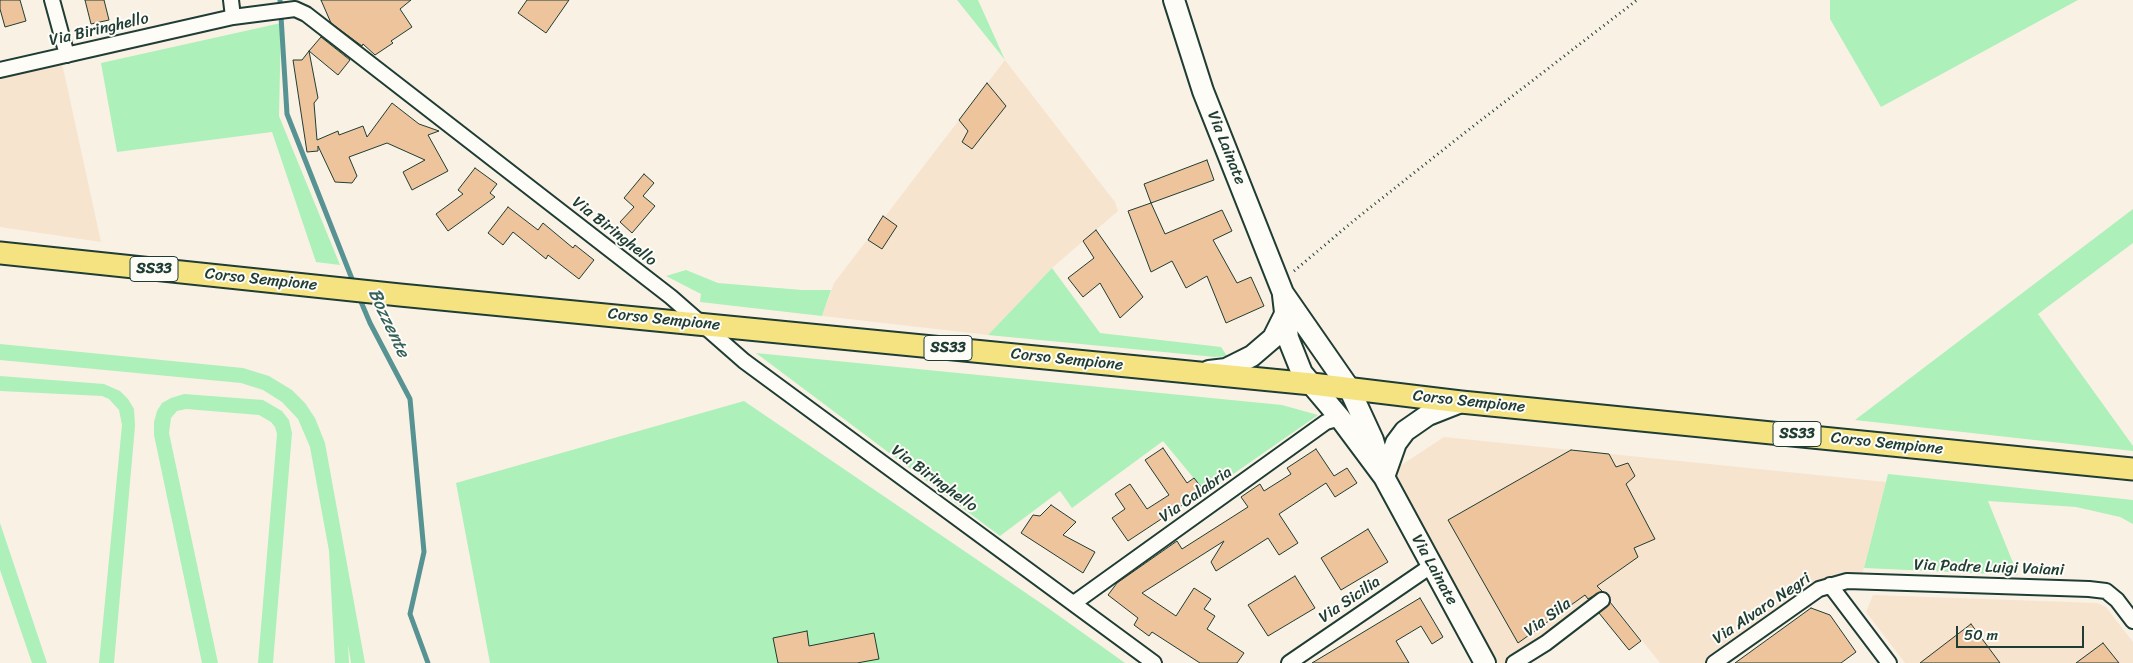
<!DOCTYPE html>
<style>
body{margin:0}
#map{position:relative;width:2133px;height:663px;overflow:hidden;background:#faf1e5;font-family:Sriracha,sans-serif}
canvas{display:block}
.scale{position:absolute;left:1956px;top:626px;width:128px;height:22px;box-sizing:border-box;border:2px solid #1f3d34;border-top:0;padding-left:6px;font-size:15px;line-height:18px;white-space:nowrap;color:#1f3d34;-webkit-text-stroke:4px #fdfcf7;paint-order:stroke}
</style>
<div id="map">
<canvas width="2133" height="663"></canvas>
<div class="scale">50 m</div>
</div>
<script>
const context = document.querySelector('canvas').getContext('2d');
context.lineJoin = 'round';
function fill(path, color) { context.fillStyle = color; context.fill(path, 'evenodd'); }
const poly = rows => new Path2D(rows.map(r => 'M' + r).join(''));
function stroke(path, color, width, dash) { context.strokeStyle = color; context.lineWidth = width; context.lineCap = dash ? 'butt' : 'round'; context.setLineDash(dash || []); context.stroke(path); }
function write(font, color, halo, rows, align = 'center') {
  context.font = font + ' Sriracha,sans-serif'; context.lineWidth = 4; context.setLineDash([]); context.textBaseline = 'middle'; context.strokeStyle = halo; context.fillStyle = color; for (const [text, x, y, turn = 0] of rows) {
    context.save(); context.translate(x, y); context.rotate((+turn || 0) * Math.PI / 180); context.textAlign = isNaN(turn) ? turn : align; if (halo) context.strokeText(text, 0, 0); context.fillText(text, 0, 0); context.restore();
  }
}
fill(poly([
 [1005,60,1115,202,1118,211,1052,268,988,335,822,316,834,283],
 [62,64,64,72,101,242,0,227,0,79],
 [1444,437,1886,482,1861,579,1848,578,1710,663,1660,663,1605,594,1543,640,1505,663,1491,663,1389,473],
 [1873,595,2097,603,2106,607,2133,642,2133,663,1905,663,1866,612]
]), '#f6e4cf');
fill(poly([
 [957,0,978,0,1005,60],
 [1830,0,2078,0,1881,107,1830,19],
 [281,23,279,116,340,265,316,262,272,132,117,152,101,63],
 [2133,209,2133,243,2038,314,2133,446,2133,451,1855,420],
 [1052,268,1100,333,1221,347,1227,356,1215,357,988,335],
 [686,270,718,283,802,290,831,290,822,316,700,302,701,294,666,276],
 [0,344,243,368,269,376,292,390,305,403,315,418,325,443,365,663,351,663,348,644,349,663,335,663,329,551,310,447,298,419,282,402,263,390,241,383,0,360],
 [756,353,1282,405,1318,415,1206,493,1163,441,1072,508,1060,491,1000,536],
 [0,376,104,384,120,391,128,399,134,409,135,426,114,663,99,663,122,425,119,410,109,399,102,396,0,391],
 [184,394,263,400,282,411,289,420,292,433,273,663,258,663,277,434,275,427,271,422,259,415,186,409,177,411,171,418,169,433,218,663,202,663,154,435,154,422,157,411,162,403,171,398],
 [744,401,1048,608,1125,663,490,663,456,483],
 [1888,474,2133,500,2133,524,2120,517,2076,507,1988,501,2018,575,1864,568],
 [0,523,47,663,32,663,0,570]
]), '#adf0ba');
stroke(poly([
 [280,0,287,114,354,284],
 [359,297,370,323,410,399,424,552,410,614,428,663]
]), '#569392', 5);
const building = poly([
 [0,0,20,0,26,21,5,27,0,9,0,0],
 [85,0,104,0,109,20,91,24,85,0],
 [321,0,411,0,400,9,412,27,391,41,393,43,375,55,363,44,362,46,331,23,321,0],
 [527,0,569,0,546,33,518,13,527,0],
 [321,37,350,60,338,75,309,51,321,37],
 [309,51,318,98,314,103,317,140,338,131,339,135,363,126,367,137,392,103,419,124,439,131,428,135,448,171,412,190,403,172,425,160,387,143,349,157,357,176,352,183,335,182,318,146,318,151,307,152,293,60,302,60,309,51],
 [987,83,1006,106,972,149,962,142,968,131,959,120,987,83],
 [1207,160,1214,180,1151,203,1144,184,1207,160],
 [475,168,497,184,490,193,495,197,448,231,436,214,463,194,458,190,475,168],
 [644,174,654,183,643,196,655,206,632,233,620,222,634,207,624,198,644,174],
 [1151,203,1165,234,1222,210,1232,231,1213,240,1237,283,1251,277,1264,306,1226,323,1207,276,1186,288,1172,261,1151,272,1128,211,1151,203],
 [508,207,538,230,543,223,573,248,575,245,594,260,579,279,548,255,546,259,513,232,503,245,488,233,508,207],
 [883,216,897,226,882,249,868,240,883,216],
 [1096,230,1143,297,1120,318,1100,283,1083,297,1068,278,1094,258,1083,241,1096,230],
 [1163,448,1187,483,1194,478,1206,493,1189,505,1187,502,1128,541,1112,518,1125,509,1115,494,1130,484,1147,509,1169,495,1145,460,1163,448],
 [1316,449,1334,476,1347,468,1357,483,1335,497,1326,483,1279,514,1298,543,1279,555,1268,538,1216,571,1211,562,1224,541,1142,593,1176,616,1194,588,1211,599,1204,609,1215,616,1207,629,1244,653,1237,663,1200,663,1152,632,1149,636,1134,625,1138,618,1108,595,1117,583,1177,541,1182,549,1248,507,1241,497,1260,484,1264,491,1291,474,1287,468,1316,449],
 [1571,450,1609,454,1616,467,1628,463,1635,476,1626,484,1655,539,1634,548,1638,557,1597,586,1602,591,1588,599,1585,595,1518,643,1448,520,1571,450],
 [1051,505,1076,522,1063,535,1095,552,1083,573,1021,533,1033,515,1040,516,1051,505],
 [1368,529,1388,562,1341,590,1321,558,1368,529],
 [1295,576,1315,608,1268,636,1248,605,1295,576],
 [1420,598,1443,637,1432,644,1421,626,1396,641,1409,663,1312,663,1420,598],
 [1610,602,1641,641,1629,650,1599,613,1610,602],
 [1811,608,1830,615,1856,652,1841,663,1735,663,1811,608],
 [1971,624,2000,663,1920,663,1971,624],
 [807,631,809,646,874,633,879,659,857,663,778,663,773,638,807,631],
 [2103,643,2119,663,2076,663,2103,643]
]);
fill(building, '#edc49c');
stroke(building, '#1f3d34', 1);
const street = poly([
 [52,0,67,55],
 [231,0,233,17],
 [0,70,233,17,295,9,306,14,671,297,744,361,1154,663],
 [1830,585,1889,663],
 [1074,603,1326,422,1340,418],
 [1289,663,1431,566],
 [1514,663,1546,643,1602,600],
 [1714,663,1819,589,1847,581,2089,589,2106,591,2117,600,2133,621]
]);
const secondary = poly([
 [1174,0,1203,91,1283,293,1349,388,1373,440,1384,477],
 [1283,295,1288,338,1302,373,1340,418,1384,477,1485,663],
 [1209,371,1226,369,1252,356,1273,338,1285,314],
 [1384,477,1396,443,1405,431,1428,415,1461,402]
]);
const primary = poly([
 [0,253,400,295,1312,384,1461,402,2133,469]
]);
stroke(street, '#1f3d34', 18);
stroke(secondary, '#1f3d34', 24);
stroke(primary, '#1f3d34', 25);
stroke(poly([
 [1294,271,1357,218,1467,131,1637,0]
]), '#1f3d34', 3, [1, 4]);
stroke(street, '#fdfcf7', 14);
stroke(secondary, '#fdfcf7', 20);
stroke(primary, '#f5e382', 21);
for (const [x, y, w] of [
 [154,269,48],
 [948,348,48],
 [1797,434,48]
]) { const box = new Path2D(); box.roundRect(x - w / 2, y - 12.5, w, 25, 4); context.fillStyle = '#fdfcf7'; context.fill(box); stroke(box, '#1f3d34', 1); }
write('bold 15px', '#1f3d34', null, [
 ["SS33",154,269],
 ["SS33",948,348],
 ["SS33",1797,434]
]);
write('16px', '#1f3d34', '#fdfcf7', [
 ["Via Biringhello",99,30,-13],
 ["Via Lainate",1226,148,68],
 ["Via Biringhello",614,232,38],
 ["Corso Sempione",261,280,6],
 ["Corso Sempione",664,320,6],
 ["Corso Sempione",1067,360,6],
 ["Corso Sempione",1469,402,6],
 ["Corso Sempione",1887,444,6],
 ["Via Biringhello",934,479,36],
 ["Via Calabria",1196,495,-35],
 ["Via Padre Luigi Vaiani",1989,568,2],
 ["Via Lainate",1434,570,61],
 ["Via Sicilia",1350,600,-34],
 ["Via Alvaro Negri",1762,609,-34],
 ["Via Sila",1548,618,-36]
]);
write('italic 18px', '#36615b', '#fdfcf7', [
 ["Bozzente",388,323,65]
]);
</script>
